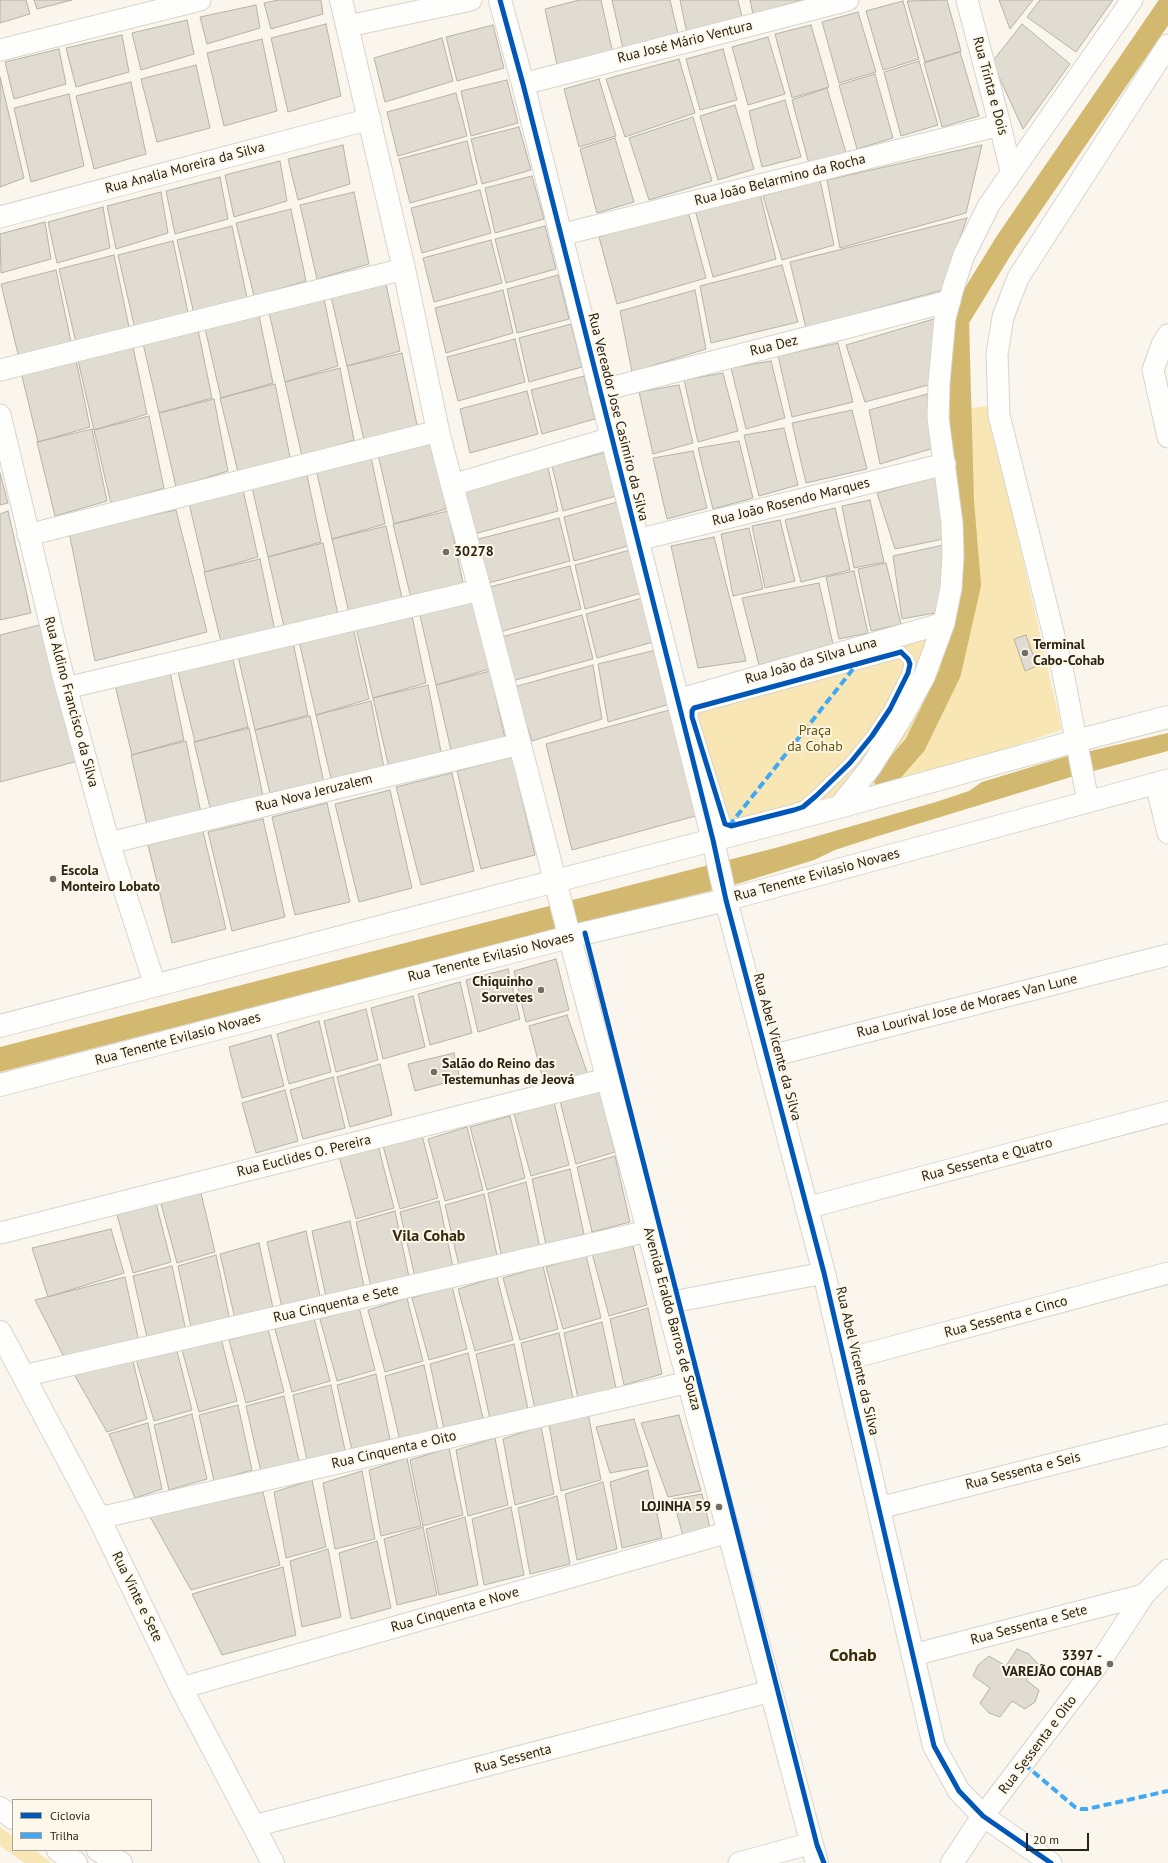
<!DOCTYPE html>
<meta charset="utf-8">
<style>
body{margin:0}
#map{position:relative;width:1168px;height:1863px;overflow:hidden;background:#faf6ee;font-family:"PT Sans",sans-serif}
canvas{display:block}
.legend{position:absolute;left:12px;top:1799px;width:140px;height:52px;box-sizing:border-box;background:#fef8ea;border:1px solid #a9a395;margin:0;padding:5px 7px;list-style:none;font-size:12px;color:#292316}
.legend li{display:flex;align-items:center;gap:8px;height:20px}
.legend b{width:20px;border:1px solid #a9a395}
.scale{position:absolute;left:1026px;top:1833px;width:63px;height:18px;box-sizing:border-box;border:2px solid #292316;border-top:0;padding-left:5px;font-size:12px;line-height:14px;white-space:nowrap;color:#292316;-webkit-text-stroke:3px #fef8ea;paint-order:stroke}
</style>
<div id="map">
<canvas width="1168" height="1863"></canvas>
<ul class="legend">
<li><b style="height:5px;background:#0057b8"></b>Ciclovia</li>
<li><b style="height:5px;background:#3fa9f5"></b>Trilha</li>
</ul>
<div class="scale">20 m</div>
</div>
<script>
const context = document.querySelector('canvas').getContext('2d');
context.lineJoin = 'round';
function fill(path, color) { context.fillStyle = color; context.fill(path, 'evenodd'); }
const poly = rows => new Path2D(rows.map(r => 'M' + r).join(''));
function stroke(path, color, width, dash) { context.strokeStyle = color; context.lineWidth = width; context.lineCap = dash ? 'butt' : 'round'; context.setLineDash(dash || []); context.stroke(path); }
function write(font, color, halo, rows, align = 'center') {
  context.font = font + ' "PT Sans",sans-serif'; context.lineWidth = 4; context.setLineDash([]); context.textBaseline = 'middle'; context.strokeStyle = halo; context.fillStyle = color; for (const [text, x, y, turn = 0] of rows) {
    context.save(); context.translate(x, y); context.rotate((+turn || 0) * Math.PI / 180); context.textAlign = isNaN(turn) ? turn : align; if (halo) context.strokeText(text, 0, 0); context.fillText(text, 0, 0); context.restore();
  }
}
fill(poly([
 [995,405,992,425,1062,730,859,797,726,835,685,709,950,630,978,544,955,410],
 [0,1827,13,1836,13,1850,34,1850,52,1863,25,1863,0,1846]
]), '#f8e6b4');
fill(poly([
 [1168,733,1168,751,1071,777,875,837,835,850,814,860,737,884,0,1072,0,1047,779,847,936,802,969,791,982,782,1064,757]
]), '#d3b96f');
stroke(poly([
 [885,779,915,745,950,673,970,585,963,501,958,320,1006,242,1168,6]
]), '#d3b96f', 22);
const building = poly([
 [0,0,26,0,30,14,0,23,0,0],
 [34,0,72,0,37,9,34,0],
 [278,0,321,0,323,14,271,29,264,3,278,0],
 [579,0,601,0,613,54,558,69,545,9,579,0],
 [612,0,670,0,679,38,624,53,612,0],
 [680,0,738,0,742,17,687,33,680,0],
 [750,0,803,0,753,14,750,0],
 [947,0,961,51,925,62,907,1,947,0],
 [999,0,1033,0,1010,29,999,0],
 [1040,0,1113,0,1076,52,1027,17,1040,0],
 [903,1,919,59,883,70,866,11,903,1],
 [256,5,260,28,207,44,200,17,256,5],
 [858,12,876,72,839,83,822,22,858,12],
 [187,20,194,54,141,70,132,33,187,20],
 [326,24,341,96,288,112,271,38,326,24],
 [1022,24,1070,64,1023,129,992,62,1022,24],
 [493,25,504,68,457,81,446,37,493,25],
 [811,25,829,87,792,98,775,34,811,25],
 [122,35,129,72,76,87,66,48,122,35],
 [768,37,785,94,748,105,732,47,768,37],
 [442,38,453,81,385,102,374,58,442,38],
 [262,39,277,111,224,126,207,53,262,39],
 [59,49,66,84,14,99,5,62,59,49],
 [723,49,737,100,700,110,686,59,723,49],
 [960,52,979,116,942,127,924,63,960,52],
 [679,59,695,113,625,137,606,79,679,59],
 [919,61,938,125,901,136,884,72,919,61],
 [196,65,210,128,157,142,141,79,196,65],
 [875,74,893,138,857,149,839,85,875,74],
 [0,77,24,178,0,187,0,77],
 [599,79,616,136,579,147,564,89,599,79],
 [507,80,518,123,471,136,461,91,507,80],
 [131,82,146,154,94,169,76,96,131,82],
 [827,88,846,153,809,164,792,100,827,88],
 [456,93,467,136,398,156,387,112,456,93],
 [69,94,84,166,31,182,14,108,69,94],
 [785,100,801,157,762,167,749,111,785,100],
 [735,105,754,169,718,180,700,116,735,105],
 [693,117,712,181,649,200,629,138,693,117],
 [519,127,531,170,482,184,471,139,519,127],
 [615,138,634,202,597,213,580,149,615,138],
 [467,141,477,184,410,203,399,159,467,141],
 [343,145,350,184,298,200,288,159,343,145],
 [982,145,966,213,840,248,827,180,982,145],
 [280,161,287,201,234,217,225,175,280,161],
 [532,176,544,219,495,233,485,188,532,176],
 [220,177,228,219,175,234,166,191,220,177],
 [820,180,834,245,782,260,763,196,820,180],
 [480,190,491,233,422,253,411,208,480,190],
 [161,192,168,233,116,249,107,206,161,192],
 [354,192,369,264,317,279,300,205,354,192],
 [760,194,776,259,713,277,695,210,760,194],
 [103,207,110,248,57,263,48,222,103,207],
 [291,209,306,281,254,296,236,223,291,209],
 [688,211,706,278,617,304,599,237,688,211],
 [967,218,942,290,806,328,790,262,967,218],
 [45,222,51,259,1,273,0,234,45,222],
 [232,226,247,298,194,314,177,240,232,226],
 [545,226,556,269,506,283,495,239,545,226],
 [491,240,502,283,434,302,423,258,491,240],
 [173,241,188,313,135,329,118,255,173,241],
 [114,255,129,327,76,343,59,269,114,255],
 [782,265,798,322,711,343,700,286,782,265],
 [56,270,71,342,19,358,1,284,56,270],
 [558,275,569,319,517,333,507,289,558,275],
 [385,279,400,351,347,366,330,292,385,279],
 [503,290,513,333,446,353,435,308,503,290],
 [695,290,706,349,632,372,620,311,695,290],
 [323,294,338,366,285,382,268,308,323,294],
 [258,311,273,383,221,398,204,324,258,311],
 [944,316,932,384,865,402,846,345,944,316],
 [571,324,582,367,529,382,519,338,571,324],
 [197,325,212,398,159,413,142,339,197,325],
 [515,339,525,382,458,401,447,357,515,339],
 [132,342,147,414,94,430,77,356,132,342],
 [838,343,853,402,792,417,778,356,838,343],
 [402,353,417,425,364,440,347,366,402,353],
 [75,355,90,427,38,442,20,368,75,355],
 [771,361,785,418,746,429,731,368,771,361],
 [340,368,354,440,302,456,285,382,340,368],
 [723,373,738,431,698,442,684,380,723,373],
 [584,376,595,419,542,434,531,390,584,376],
 [275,384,290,457,238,472,220,398,275,384],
 [679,385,693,443,653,454,639,392,679,385],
 [527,391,538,434,470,453,460,409,527,391],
 [927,394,934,448,880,464,869,410,927,394],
 [214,399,228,471,176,487,159,413,214,399],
 [852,410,867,469,806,483,792,423,852,410],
 [149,416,164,488,111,504,94,430,149,416],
 [784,428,798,485,759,496,744,435,784,428],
 [92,429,107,501,55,516,37,442,92,429],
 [431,437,446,509,394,524,377,450,431,437],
 [739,441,753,498,713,509,698,448,739,441],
 [693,451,707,508,667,519,653,458,693,451],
 [370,452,385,524,332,539,315,465,370,452],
 [604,453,616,496,563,511,552,466,604,453],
 [548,468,558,511,474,534,463,490,548,468],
 [306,470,321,542,268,557,251,483,306,470],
 [0,473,8,503,0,505,0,473],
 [943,475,948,538,895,549,877,493,943,475],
 [242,485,258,557,205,572,188,499,242,485],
 [870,500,884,562,854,568,842,506,870,500],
 [617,502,628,546,574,561,564,517,617,502],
 [835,508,850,570,801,582,785,520,835,508],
 [176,510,207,632,95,661,69,532,176,510],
 [8,511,31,613,0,620,0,514,8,511],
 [448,511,463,583,411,598,393,524,448,511],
 [559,518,570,561,485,584,475,540,559,518],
 [780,520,795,581,765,588,752,526,780,520],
 [386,526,402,598,349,613,332,539,386,526],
 [749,528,763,589,733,596,721,534,749,528],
 [714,537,746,661,698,668,671,546,714,537],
 [323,543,338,615,285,631,268,557,323,543],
 [948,544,945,611,902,619,893,556,948,544],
 [630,550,641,593,585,609,575,565,630,550],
 [260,559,275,631,222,646,204,572,260,559],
 [886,563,901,624,871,631,858,569,886,563],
 [570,566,581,609,496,633,486,588,570,566],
 [854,571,868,633,839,639,826,577,854,571],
 [819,583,833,644,759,665,742,598,819,583],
 [473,598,489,669,436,685,419,611,473,598],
 [642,598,653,642,597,658,586,614,642,598],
 [411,611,426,683,373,698,355,624,411,611],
 [582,615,593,659,508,682,498,638,582,615],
 [43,624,78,761,0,782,0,635,43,624],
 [353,627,369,699,316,715,299,641,353,627],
 [1026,635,1037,666,1025,671,1014,639,1026,635],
 [293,642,308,715,255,730,238,656,293,642],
 [656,650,670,704,608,722,598,664,656,650],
 [232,655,248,727,195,742,177,668,232,655],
 [593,665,602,719,532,741,514,687,593,665],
 [169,667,184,740,132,755,114,681,169,667],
 [490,671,506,743,453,759,436,685,490,671],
 [428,685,442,757,390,772,373,698,428,685],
 [371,701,385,773,333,787,316,715,371,701],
 [673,709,699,815,572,850,546,744,673,709],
 [310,716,325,788,272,802,255,730,310,716],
 [249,728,264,801,212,816,194,742,249,728],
 [186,741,201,813,148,829,131,755,186,741],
 [512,757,535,855,481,869,457,771,512,757],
 [452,773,474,871,421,885,396,787,452,773],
 [390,790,412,888,359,902,335,804,390,790],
 [327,803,350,902,295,915,272,817,327,803],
 [263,819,285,917,232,931,208,832,263,819],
 [203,831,226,929,172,943,148,845,203,831],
 [556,959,569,1010,526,1022,514,971,556,959],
 [508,969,520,1019,478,1032,466,980,508,969],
 [460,982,472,1033,430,1045,418,994,460,982],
 [413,996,425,1047,383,1059,371,1008,413,996],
 [366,1009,378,1060,336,1072,324,1021,366,1009],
 [567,1015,588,1075,545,1087,529,1026,567,1015],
 [319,1021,331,1072,289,1084,277,1034,319,1021],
 [271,1035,284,1086,242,1098,229,1047,271,1035],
 [454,1053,460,1079,415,1091,408,1064,454,1053],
 [380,1064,392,1115,350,1127,337,1077,380,1064],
 [333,1077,345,1128,303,1139,290,1090,333,1077],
 [285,1090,298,1141,256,1153,242,1103,285,1090],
 [599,1090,615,1152,576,1164,560,1101,599,1090],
 [554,1102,569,1165,531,1176,514,1114,554,1102],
 [510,1116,525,1178,487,1190,470,1127,510,1116],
 [467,1127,483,1190,445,1201,428,1139,467,1127],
 [422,1135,438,1198,400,1209,383,1146,422,1135],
 [378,1145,394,1208,356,1219,339,1156,378,1145],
 [615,1156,630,1222,592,1232,577,1167,615,1156],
 [570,1169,584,1234,546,1245,532,1179,570,1169],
 [526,1182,540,1248,502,1258,488,1193,526,1182],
 [200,1189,215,1252,177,1263,160,1200,200,1189],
 [484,1194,498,1260,460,1270,445,1205,484,1194],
 [155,1199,171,1262,133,1273,116,1211,155,1199],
 [439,1201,453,1267,415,1277,400,1212,439,1201],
 [395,1211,409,1277,371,1287,356,1222,395,1211],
 [350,1221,364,1286,326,1297,312,1231,350,1221],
 [111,1229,124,1273,48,1297,32,1248,111,1229],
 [306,1231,320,1296,282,1307,267,1242,306,1231],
 [632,1242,647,1305,609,1316,592,1253,632,1242],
 [259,1243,273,1308,235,1319,220,1254,259,1243],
 [216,1255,230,1321,192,1332,178,1266,216,1255],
 [586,1255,601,1318,563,1329,546,1267,586,1255],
 [172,1266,186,1331,148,1342,133,1276,172,1266],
 [543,1266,558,1329,520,1340,503,1278,543,1266],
 [125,1277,139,1342,65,1359,35,1300,125,1277],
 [497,1277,513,1340,475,1351,458,1289,497,1277],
 [452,1286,467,1349,429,1360,412,1298,452,1286],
 [407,1298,423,1361,385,1372,368,1310,407,1298],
 [359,1307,375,1370,337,1381,320,1319,359,1307],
 [648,1308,662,1374,624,1385,610,1319,648,1308],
 [314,1318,330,1381,292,1392,275,1329,314,1318],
 [602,1322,616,1388,578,1398,564,1333,602,1322],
 [268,1329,284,1392,246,1403,229,1340,268,1329],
 [559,1333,573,1398,535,1409,521,1343,559,1333],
 [221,1338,237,1401,199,1412,182,1350,221,1338],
 [514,1344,528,1409,490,1419,476,1354,514,1344],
 [176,1347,192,1410,154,1421,136,1359,176,1347],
 [468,1353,483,1418,444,1429,430,1364,468,1353],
 [132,1357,147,1419,107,1432,71,1369,132,1357],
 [424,1365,438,1430,400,1441,385,1376,424,1365],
 [376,1374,390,1439,352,1450,337,1385,376,1374],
 [331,1385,345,1450,307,1460,293,1395,331,1385],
 [284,1396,299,1461,261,1472,246,1406,284,1396],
 [238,1405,252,1470,214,1481,199,1415,238,1405],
 [588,1413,601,1480,561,1491,549,1425,588,1413],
 [192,1414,207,1479,169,1490,154,1425,192,1414],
 [679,1415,701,1491,668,1497,641,1423,679,1415],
 [634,1419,648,1466,610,1473,596,1427,634,1419],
 [148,1423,162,1489,135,1498,109,1434,148,1423],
 [541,1426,554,1494,515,1505,503,1439,541,1426],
 [495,1438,508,1505,468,1516,456,1450,495,1438],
 [449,1448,463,1515,423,1526,410,1460,449,1448],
 [407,1458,421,1526,381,1536,369,1470,407,1458],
 [648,1470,662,1538,622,1548,610,1482,648,1470],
 [362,1471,375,1539,335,1549,323,1483,362,1471],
 [312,1480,326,1547,286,1558,274,1492,312,1480],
 [603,1482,617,1549,577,1560,565,1494,603,1482],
 [263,1492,280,1565,191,1590,149,1515,263,1492],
 [702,1494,710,1528,683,1536,673,1499,702,1494],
 [557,1496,570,1564,530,1574,518,1508,557,1496],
 [511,1507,524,1575,484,1585,472,1519,511,1507],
 [465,1517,478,1585,439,1595,426,1529,465,1517],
 [423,1527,437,1595,397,1605,384,1539,423,1527],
 [377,1541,391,1608,351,1619,339,1553,377,1541],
 [328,1549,341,1617,302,1627,290,1561,328,1549],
 [283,1567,296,1635,222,1655,192,1594,283,1567],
 [1017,1649,1029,1654,1039,1665,1026,1680,1039,1690,1035,1702,1025,1709,1012,1701,1000,1717,989,1713,980,1703,990,1688,973,1676,978,1665,989,1656,1006,1666,1017,1649]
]);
fill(building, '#e0dcd1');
stroke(building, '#b6b2a8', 1);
const lane = poly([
 [901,652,908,659,910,664,908,673,890,709,872,736,850,763,816,796,803,807,794,810,731,826,725,824,692,717,692,711,694,708,901,652]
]);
const street = poly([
 [967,0,1000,125,1011,171],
 [348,26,471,0],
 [0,50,200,0],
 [523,84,848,0],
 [0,217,370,119],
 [560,235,1000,125],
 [1168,335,1162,345,1153,370,1168,437],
 [0,370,404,269],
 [599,391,950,301],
 [0,415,63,676,109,843,155,985],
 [452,485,611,438],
 [28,535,438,431],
 [637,540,945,464],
 [66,688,480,590],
 [677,700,944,623],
 [1156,783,1168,833],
 [1088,801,1062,668,999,415,997,354,1003,317,1018,278,1168,45],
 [839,807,870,768,901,719,924,677,944,623,951,588,953,556,952,523,938,418,939,383,945,318,953,288,964,255,989,205,1132,0],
 [109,843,520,744],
 [726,900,1168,780],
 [767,1057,1168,955],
 [806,1208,1168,1112],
 [0,1233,607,1079],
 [667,1303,824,1273],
 [844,1360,1168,1273],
 [23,1376,648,1231],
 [879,1508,1168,1435],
 [99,1518,689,1382],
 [913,1655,1144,1595],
 [181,1688,729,1532],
 [254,1826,771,1691],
 [739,1863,812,1843],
 [1051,1863,983,1816,1102,1659,1144,1595,1168,1570]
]);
const secondary = poly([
 [341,0,404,269,438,431,452,485,480,590,568,931,817,1863],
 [500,0,523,84,713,840,726,900,824,1273,934,1746,959,1791,983,1816,952,1863],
 [0,1026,839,807,1076,741,1168,717],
 [0,1085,569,937,726,900],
 [0,1332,99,1518,181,1688,273,1863],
 [98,1850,121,1863]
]);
const highway = poly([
 [0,1808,13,1818],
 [58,1850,76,1863]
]);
stroke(lane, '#d8d4ca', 13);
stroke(street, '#d8d4ca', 23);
stroke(secondary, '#d8d4ca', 24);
stroke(highway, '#d8d4ca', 24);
stroke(lane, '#fefefc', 11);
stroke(street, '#fefefc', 21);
stroke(secondary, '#fefefc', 22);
stroke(highway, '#fefefc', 22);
stroke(poly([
 [729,826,857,664],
 [1024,1764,1075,1807,1081,1809,1087,1809,1168,1791]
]), '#3fa9f5', 4, [8, 4]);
stroke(poly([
 [500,0,523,84,713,840,726,900,824,1273,934,1746,959,1791,983,1816,1051,1863],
 [901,652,908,659,910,664,908,673,890,709,872,736,850,763,816,796,803,807,794,810,731,826,725,824,692,717,692,711,694,708,901,652],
 [585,933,817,1845,824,1863]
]), '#0057b8', 5);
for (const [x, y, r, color] of [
 [446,552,4,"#726d62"],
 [1025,653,4,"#726d62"],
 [53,879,4,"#726d62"],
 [541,990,4,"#726d62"],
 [434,1072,4,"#726d62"],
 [719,1507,4,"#726d62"],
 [1110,1664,4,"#726d62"]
]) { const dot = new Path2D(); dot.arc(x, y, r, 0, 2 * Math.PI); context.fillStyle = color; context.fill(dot); stroke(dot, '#fef8ea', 1.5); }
write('14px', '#292316', '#fef8ea', [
 ["Rua José Mário Ventura",685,42,-14],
 ["Rua Trinta e Dois",990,86,75],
 ["Rua Analia Moreira da Silva",185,168,-15],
 ["Rua João Belarmino da Rocha",780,180,-14],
 ["Rua Dez",774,346,-14],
 ["Rua Vereador Jose Casimiro da Silva",618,417,76],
 ["Rua João Rosendo Marques",791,502,-14],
 ["Rua João da Silva Luna",811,661,-16],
 ["Rua Aldino Francisco da Silva",71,702,75],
 ["Rua Nova Jeruzalem",314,793,-14],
 ["Rua Tenente Evilasio Novaes",817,875,-15],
 ["Rua Tenente Evilasio Novaes",491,957,-14],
 ["Rua Lourival Jose de Moraes Van Lune",967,1006,-14],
 ["Rua Tenente Evilasio Novaes",178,1039,-15],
 ["Rua Abel Vicente da Silva",777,1047,75],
 ["Rua Euclides O. Pereira",304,1156,-14],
 ["Rua Sessenta e Quatro",987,1160,-15],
 ["Rua Cinquenta e Sete",336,1304,-13],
 ["Rua Sessenta e Cinco",1006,1317,-15],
 ["Avenida Eraldo Barros de Souza",672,1319,75],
 ["Rua Abel Vicente da Silva",857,1361,77],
 ["Rua Cinquenta e Oito",394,1450,-13],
 ["Rua Sessenta e Seis",1023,1471,-14],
 ["Rua Vinte e Sete",137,1597,64],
 ["Rua Cinquenta e Nove",455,1610,-16],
 ["Rua Sessenta e Sete",1029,1625,-15],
 ["Rua Sessenta e Oito",1038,1745,-53],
 ["Rua Sessenta",513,1759,-15]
]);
write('bold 14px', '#292316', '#fef8ea', [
 ["30278",454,552],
 ["Terminal",1033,645],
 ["Cabo-Cohab",1033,661],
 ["Escola",61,871],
 ["Monteiro Lobato",61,887],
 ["Chiquinho",533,982,"right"],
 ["Sorvetes",533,998,"right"],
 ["Salão do Reino das",442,1064],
 ["Testemunhas de Jeová",442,1080],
 ["LOJINHA 59",711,1507,"right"],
 ["3397 -",1102,1656,"right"],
 ["VAREJÃO COHAB",1102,1672,"right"]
], 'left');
write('14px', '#695200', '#fef8ea', [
 ["Praça",815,731],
 ["da Cohab",815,747]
]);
write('bold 16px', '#372b0b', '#fef8ea', [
 ["Vila Cohab",429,1236]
]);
write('bold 18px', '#372b0b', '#fef8ea', [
 ["Cohab",853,1656]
]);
</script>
